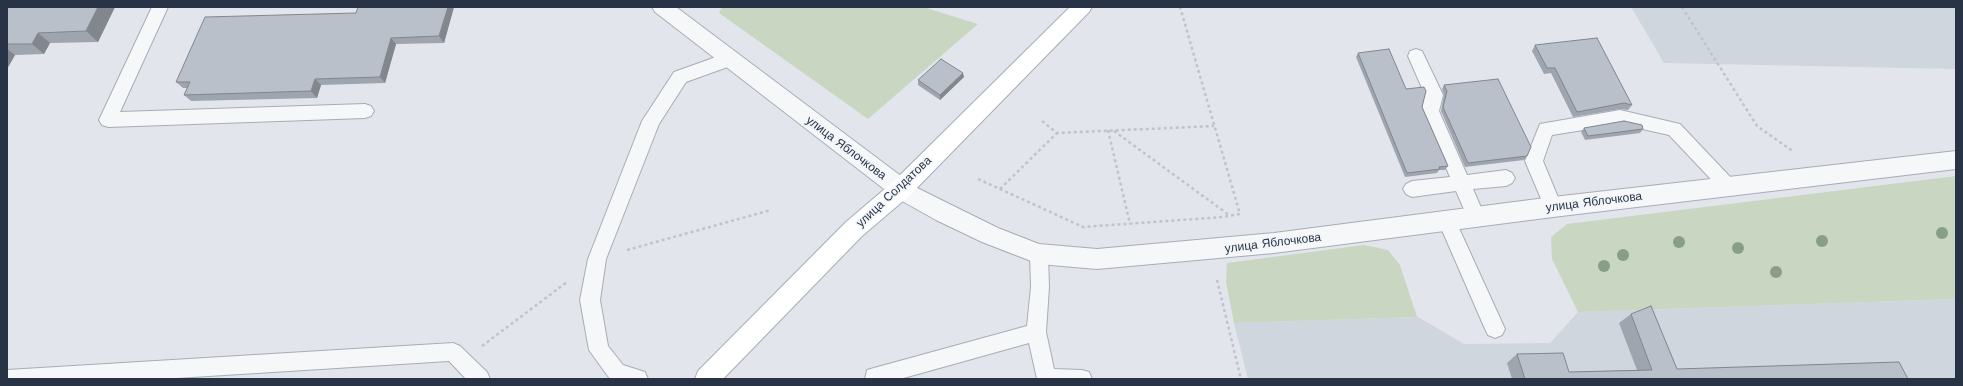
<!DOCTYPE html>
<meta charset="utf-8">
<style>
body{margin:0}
#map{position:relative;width:1963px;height:386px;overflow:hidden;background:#e2e6ec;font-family:"Work Sans",sans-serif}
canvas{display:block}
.frame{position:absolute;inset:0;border:8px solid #283445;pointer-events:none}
</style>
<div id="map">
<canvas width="1963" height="386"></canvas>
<div class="frame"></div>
</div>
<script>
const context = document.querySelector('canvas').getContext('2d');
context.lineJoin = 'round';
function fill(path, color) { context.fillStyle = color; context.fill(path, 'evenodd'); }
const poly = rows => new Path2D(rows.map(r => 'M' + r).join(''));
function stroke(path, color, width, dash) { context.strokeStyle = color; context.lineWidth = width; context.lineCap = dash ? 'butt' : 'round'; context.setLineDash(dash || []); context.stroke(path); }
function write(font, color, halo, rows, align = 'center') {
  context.font = font + ' "Work Sans",sans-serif'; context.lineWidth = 3.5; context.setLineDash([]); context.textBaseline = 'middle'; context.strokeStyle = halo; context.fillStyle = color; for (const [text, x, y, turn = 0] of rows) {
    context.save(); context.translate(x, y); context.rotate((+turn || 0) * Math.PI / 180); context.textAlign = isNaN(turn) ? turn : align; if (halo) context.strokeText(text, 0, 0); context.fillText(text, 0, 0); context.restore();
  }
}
fill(poly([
 [1631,7,1956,7,1956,69,1664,63],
 [1956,299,1956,379,1248,379,1234,323,1418,317,1464,344,1550,343,1578,312]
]), '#d0d6de');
fill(poly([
 [722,7,923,7,978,24,868,119,719,13],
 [1956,176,1956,299,1578,312,1552,259,1551,237,1567,224],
 [1364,245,1388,250,1400,265,1417,317,1234,323,1226,282,1227,263]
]), '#c9d6c2');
const service = poly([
 [152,7,168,7,120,112,365,104,371,106,374,111,371,116,365,118,108,127,102,125,99,120,152,7],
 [1416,49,1422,51,1443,95,1439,111,1467,175,1506,170,1512,173,1515,178,1512,183,1506,186,1473,189,1485,217,1482,223,1476,225,1470,223,1456,191,1412,197,1406,194,1403,189,1406,184,1412,181,1450,177,1421,111,1425,95,1408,56,1410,51,1416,49],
 [730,52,736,54,738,59,736,64,686,82,659,124,606,259,600,300,608,346,623,365,645,372,648,379,610,379,589,350,580,300,588,259,642,121,674,72,730,52],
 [1620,110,1680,124,1734,181,1737,186,1734,191,1728,194,1722,191,1669,135,1620,124,1552,135,1543,161,1562,207,1559,213,1553,215,1547,213,1525,161,1540,124,1620,110],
 [1447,213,1453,215,1505,329,1502,335,1495,338,1488,335,1485,329,1438,221,1441,215,1447,213],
 [1039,246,1046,248,1048,254,1049,287,1046,332,1054,369,1082,370,1089,372,1092,379,1037,379,1029,343,900,379,865,379,867,370,874,368,1027,326,1031,287,1030,254,1032,248,1039,246],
 [453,343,460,346,487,372,490,379,466,379,449,361,161,379,7,379,7,370,453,343]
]);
const minor = poly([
 [652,7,676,7,909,182,912,189,909,196,901,198,893,196,655,12,652,7]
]);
const tertiary = poly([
 [1956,151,1956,169,1553,217,1274,253,1097,269,1039,264,1031,261,982,242,936,220,893,196,890,189,893,182,901,180,998,228,1039,244,1097,249,1274,233,1553,197,1956,151]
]);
const secondary = poly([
 [1070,7,1092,7,1089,12,909,196,862,236,723,379,695,379,698,371,846,222,893,182,1070,7]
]);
stroke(service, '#a6adb7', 2);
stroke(minor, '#a6adb7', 2);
stroke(tertiary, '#a6adb7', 2);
stroke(secondary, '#a6adb7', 2);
stroke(poly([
 [1682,7,1757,126,1794,152],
 [1042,121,1057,133,1214,126],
 [1108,130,1130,224],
 [1114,131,1229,215],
 [978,179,1083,227,1223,217,1240,214,1180,7],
 [1000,189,1057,133],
 [627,250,771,210],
 [1217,280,1241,379],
 [482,346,567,282]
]), '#c0c4ca', 2.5, [3, 3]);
fill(service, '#f5f7f9');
fill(minor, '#f5f7f9');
fill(tertiary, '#f5f7f9');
fill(secondary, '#fff');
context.fillStyle = '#889e87';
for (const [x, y] of [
 [1942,233],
 [1822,241],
 [1679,242],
 [1738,248],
 [1623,255],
 [1604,266],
 [1776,272]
]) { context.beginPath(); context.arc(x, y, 6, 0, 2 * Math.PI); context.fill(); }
fill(poly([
 [115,7,98,42,50,43,44,54,15,55,7,69,7,8],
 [454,7,444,43,396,44,385,83,321,85,317,98,191,101,184,95,187,88,183,88,176,82,356,13],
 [1535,45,1632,105,1628,110,1620,109,1573,117,1551,73,1544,74,1532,51],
 [1358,53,1422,107,1448,166,1445,170,1439,170,1437,173,1405,177,1356,57],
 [964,77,940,100,918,85,918,80],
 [1444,85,1527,156,1524,160,1465,167,1441,111,1444,95,1442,89],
 [1584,128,1643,129,1640,133,1585,140,1581,132],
 [1631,314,1677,369,1908,379,1512,379,1507,363,1517,354,1569,372,1637,370,1619,323]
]), '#9fa5ae');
fill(poly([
 [98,7,115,7,98,42,86,31],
 [448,7,454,7,444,43,439,36],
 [38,33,50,43,44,54,32,44],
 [391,38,396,44,385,83,380,77],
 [7,49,15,55,7,69],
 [963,73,964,77,940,100,940,95],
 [315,79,321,85,317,98,311,91]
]), '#82868d');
const building = poly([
 [7,7,98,7,86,31,38,33,32,44,7,44,7,7],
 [358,7,448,7,439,36,391,38,380,77,315,79,311,91,184,95,190,82,176,82,205,17,356,13,358,7],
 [1597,38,1632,105,1624,103,1577,112,1555,68,1547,68,1535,45,1597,38],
 [1389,49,1406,89,1424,87,1426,91,1422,107,1448,166,1439,167,1440,169,1407,173,1358,53,1389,49],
 [941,59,963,73,940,95,918,80,941,59],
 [1498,79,1531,147,1527,156,1468,163,1443,107,1447,91,1444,85,1498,79],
 [1624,121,1642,125,1643,129,1588,136,1584,128,1624,121],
 [1651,306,1677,369,1899,362,1908,379,1525,379,1517,354,1563,353,1569,372,1652,370,1631,314,1651,306]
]);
fill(building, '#b9c0ca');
stroke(building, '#82868d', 1);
write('12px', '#283445', '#f2f5f9', [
 ["улица Яблочкова",846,148,37],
 ["улица Солдатова",894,192,-43],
 ["улица Яблочкова",1594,202,-7],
 ["улица Яблочкова",1273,243,-7]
]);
</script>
